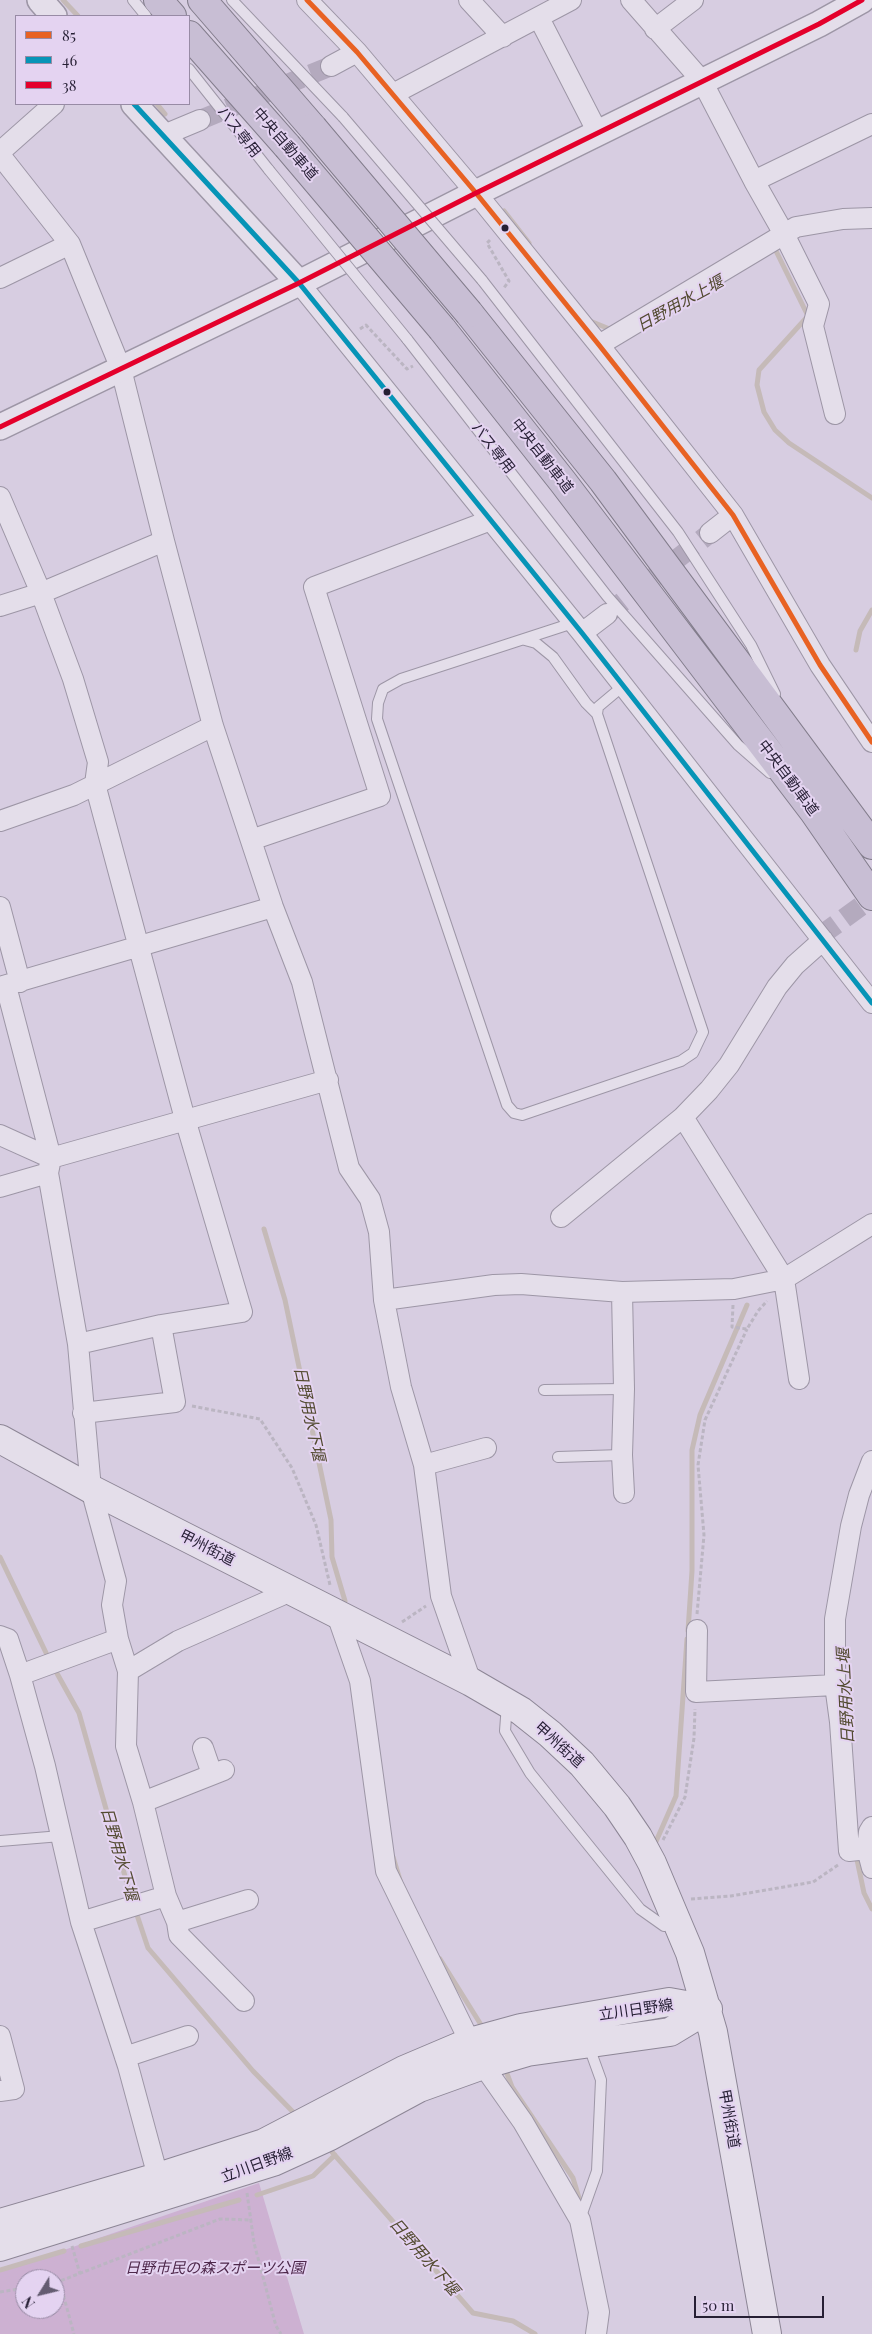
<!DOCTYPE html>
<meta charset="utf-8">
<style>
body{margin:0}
#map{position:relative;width:872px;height:2334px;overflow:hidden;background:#d7cde1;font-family:"Playfair Display",serif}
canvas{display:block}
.legend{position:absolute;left:15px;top:15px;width:175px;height:90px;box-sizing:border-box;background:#e4d3f1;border:1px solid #988ba5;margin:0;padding:6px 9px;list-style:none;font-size:15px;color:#261f34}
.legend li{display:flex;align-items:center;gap:10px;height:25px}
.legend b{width:25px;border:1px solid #988ba5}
.north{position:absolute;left:15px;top:2269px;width:50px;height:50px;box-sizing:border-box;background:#e4d3f1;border:1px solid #988ba5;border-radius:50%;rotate:234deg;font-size:14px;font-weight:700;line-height:20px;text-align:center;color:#261f34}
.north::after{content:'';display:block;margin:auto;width:18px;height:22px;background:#645c71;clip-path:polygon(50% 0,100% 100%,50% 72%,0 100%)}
.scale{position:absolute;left:694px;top:2296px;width:130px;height:22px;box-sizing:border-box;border:2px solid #261f34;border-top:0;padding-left:6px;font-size:15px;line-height:18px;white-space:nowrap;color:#261f34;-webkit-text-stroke:4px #e4d3f1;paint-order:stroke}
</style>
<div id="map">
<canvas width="872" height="2334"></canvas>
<ul class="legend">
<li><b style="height:6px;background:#e86223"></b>85</li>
<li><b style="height:6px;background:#0694b7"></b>46</li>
<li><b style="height:6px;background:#e4002b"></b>38</li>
</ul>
<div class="north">N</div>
<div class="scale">50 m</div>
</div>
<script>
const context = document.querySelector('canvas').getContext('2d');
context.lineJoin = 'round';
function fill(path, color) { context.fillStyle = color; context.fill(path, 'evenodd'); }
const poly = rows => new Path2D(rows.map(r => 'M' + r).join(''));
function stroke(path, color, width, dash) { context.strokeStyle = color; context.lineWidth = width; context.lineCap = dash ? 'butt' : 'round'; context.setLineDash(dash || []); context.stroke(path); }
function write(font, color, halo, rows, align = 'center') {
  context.font = font + ' "Playfair Display","Noto Sans JP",serif'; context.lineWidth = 4; context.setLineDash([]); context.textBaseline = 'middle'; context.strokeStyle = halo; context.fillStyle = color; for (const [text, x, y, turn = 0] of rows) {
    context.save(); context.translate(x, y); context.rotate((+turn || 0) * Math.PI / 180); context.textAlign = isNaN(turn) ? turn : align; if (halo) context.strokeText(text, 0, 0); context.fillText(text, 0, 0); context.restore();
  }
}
fill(poly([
 [259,2183,304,2334,0,2334,0,2272],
 [25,2279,55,2279,55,2309,25,2309]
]), '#cdb1d2');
stroke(poly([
 [63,0,78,16],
 [157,104,165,114],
 [504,211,529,243],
 [776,251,808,316,759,370,757,385,764,412,775,430,789,443,872,498],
 [590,321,612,330],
 [856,650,860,631,872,610],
 [264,1229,285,1300,331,1520,332,1557,345,1601],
 [0,1557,50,1661],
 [688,1631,692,1571,692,1450,700,1415,747,1305],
 [54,1668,79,1713,132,1901],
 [654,1846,676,1796,687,1639],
 [856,1855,864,1893,872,1909],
 [393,1857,400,1880],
 [135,1909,148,1948,253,2071,296,2115],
 [440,1959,483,2028],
 [506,2071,512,2087,573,2178,579,2198],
 [332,2152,473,2313,513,2321,535,2334],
 [257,2195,313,2176,335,2155],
 [81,2246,239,2200],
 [0,2270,64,2251]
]), '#c5bab8', 5);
stroke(poly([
 [200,120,331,66],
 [607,614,710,533],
 [820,936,872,898]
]), '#b4aabe', 20, [20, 10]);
const service = poly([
 [133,0,146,16],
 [232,0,343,117],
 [189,69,269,170],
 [482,280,678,532,751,645,775,694],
 [407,339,607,596,738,745,770,773],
 [573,623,401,679,383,689,378,703,377,719,507,1105,514,1113,522,1115,681,1061,693,1053,703,1032,597,714,598,707,623,686],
 [525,640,536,643,553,657,586,703,597,714],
 [544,1390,624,1389],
 [558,1457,622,1455],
 [507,1704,505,1731,530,1773,640,1909,664,1926,676,1922],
 [0,1841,61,1836],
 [580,2219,597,2171,601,2080,588,2044]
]);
const minor = poly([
 [307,0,357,52,476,193,599,345,733,515,820,665,872,742],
 [469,0,503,37],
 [631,0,702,81,754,181,784,234,819,304,813,326,835,414],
 [539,18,598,133],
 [655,29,693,0],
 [331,66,357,52],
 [393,94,571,0],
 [164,135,200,120],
 [0,152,54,104],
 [0,155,70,244,121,369,164,541,213,726,273,907,302,982,349,1168,370,1199,379,1232,384,1300,401,1387,424,1465,441,1596,471,1682],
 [754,181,872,124],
 [0,278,70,244],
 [299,283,582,633,872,1003],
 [599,345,796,227,843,219,872,218],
 [0,497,41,593,73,679,98,762,95,784,185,1119,242,1312,161,1325,78,1344],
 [710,533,733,515],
 [0,606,41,593,164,541],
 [582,633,607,614],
 [0,821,74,795,213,726],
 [251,840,380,796,314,587,491,520],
 [0,907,20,982],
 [6,986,51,1158,328,1080],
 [0,987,273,907],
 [0,1135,51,1158,48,1173,78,1344,91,1489,116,1581,112,1605,118,1639,128,1671,126,1746,143,1802,166,1896,177,1922,179,1935,244,2001],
 [0,1187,48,1173],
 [561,1217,683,1117,709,1090,729,1065,777,987,795,965,823,940],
 [622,1292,624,1389,622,1455,624,1493],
 [384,1300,494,1285,521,1284,622,1292,734,1289,784,1279,683,1117],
 [799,1379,784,1279,872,1224],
 [83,1413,175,1402,161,1325],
 [424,1465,486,1448],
 [336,1612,360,1681,386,1871,470,2042],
 [697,1630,696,1692,835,1685],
 [0,1636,8,1639,20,1675,45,1766,81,1922,128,2066,158,2177],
 [128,1671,178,1641,291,1591],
 [20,1675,118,1639],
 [203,1748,212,1774],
 [143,1802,224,1770],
 [872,1827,869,1832,867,1849,872,1868],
 [867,1849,849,1851,840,1722,835,1685,835,1619,851,1526,859,1495,872,1461],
 [81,1922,166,1896],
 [177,1922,248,1900],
 [0,2036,14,2089,0,2091],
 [125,2057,188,2036],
 [483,2065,523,2122,580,2220,599,2312,596,2334]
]);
const tertiary = poly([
 [40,0,54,16],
 [134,104,299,283],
 [0,427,299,283,476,193,819,24,862,0]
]);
const secondary = poly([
 [0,1439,91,1489,471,1682,521,1711,550,1734,582,1764,617,1806,638,1837,652,1863,690,1953,713,2032,767,2334],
 [0,2223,158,2177,264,2143,404,2070,470,2042,521,2028,669,2002,708,2009],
 [0,2247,273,2162,330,2136,419,2088,483,2065,527,2052,670,2032,708,2009]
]);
const motorway = poly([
 [158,0,172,16],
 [202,0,313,128],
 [189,35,287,146],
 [469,313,603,481,872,845],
 [442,329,563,482,814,812,872,896]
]);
stroke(service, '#9d96a6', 12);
stroke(minor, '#9d96a6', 22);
stroke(tertiary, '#9d96a6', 28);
stroke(secondary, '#8d8696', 30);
stroke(motorway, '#837d8c', 30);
stroke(poly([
 [490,240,487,243,509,281,503,289],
 [360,329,366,325,407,369,413,366],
 [733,1305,732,1327,747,1329,758,1311,767,1301],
 [192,1406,260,1419,292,1468,316,1525,330,1585],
 [697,1614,704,1535,698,1465,705,1420,747,1329],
 [402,1622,426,1606],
 [663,1840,685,1797,694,1738,695,1709],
 [691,1899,731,1896,813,1882,838,1865],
 [247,2193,254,2243,276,2326,281,2334],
 [72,2246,80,2274],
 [55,2283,220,2219,252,2220],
 [60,2283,74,2334],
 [0,2292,25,2288]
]), '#bbb5c2', 3, [4, 2.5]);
stroke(service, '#e4deea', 10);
stroke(minor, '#e4deea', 20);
stroke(tertiary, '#e4deea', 25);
stroke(secondary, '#e4deea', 28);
stroke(motorway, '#c8bed4', 28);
const serviceBridge = poly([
 [343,117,482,280],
 [269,170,407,339]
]);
const motorwayBridge = poly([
 [313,128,469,313],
 [287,146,442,329]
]);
stroke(serviceBridge, '#9d96a6', 12, []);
stroke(motorwayBridge, '#837d8c', 30, []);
stroke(serviceBridge, '#e4deea', 10);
stroke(motorwayBridge, '#c8bed4', 28);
stroke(poly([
 [307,0,357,52,476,193,599,345,733,515,820,665,872,742]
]), '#e86223', 5);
stroke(poly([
 [134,104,299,283,582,633,872,1003]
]), '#0694b7', 5);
stroke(poly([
 [0,427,299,283,476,193,819,24,862,0]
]), '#e4002b', 5);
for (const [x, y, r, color] of [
 [505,228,4.5,"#261f34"],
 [387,392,4.5,"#261f34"]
]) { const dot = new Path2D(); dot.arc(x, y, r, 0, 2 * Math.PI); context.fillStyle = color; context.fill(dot); stroke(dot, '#e4d3f1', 2); }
write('15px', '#261f34', '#e4d3f1', [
 ["バス専用",239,132,52],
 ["中央自動車道",285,144,49],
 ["バス専用",493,448,52],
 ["中央自動車道",542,456,52],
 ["中央自動車道",788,778,53],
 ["甲州街道",207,1548,27],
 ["甲州街道",559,1745,42],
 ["立川日野線",636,2010,-8],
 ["甲州街道",729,2119,80],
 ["立川日野線",257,2165,-20]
]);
write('italic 15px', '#4e284b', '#e4d3f1', [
 ["日野市民の森スポーツ公園",215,2268]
]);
write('italic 16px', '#524a30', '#e4d3f1', [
 ["日野用水上堰",680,304,-29],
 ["日野用水下堰",309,1414,78],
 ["日野用水上堰",846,1696,-93],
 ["日野用水下堰",119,1854,74],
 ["日野用水下堰",424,2257,49]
]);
</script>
